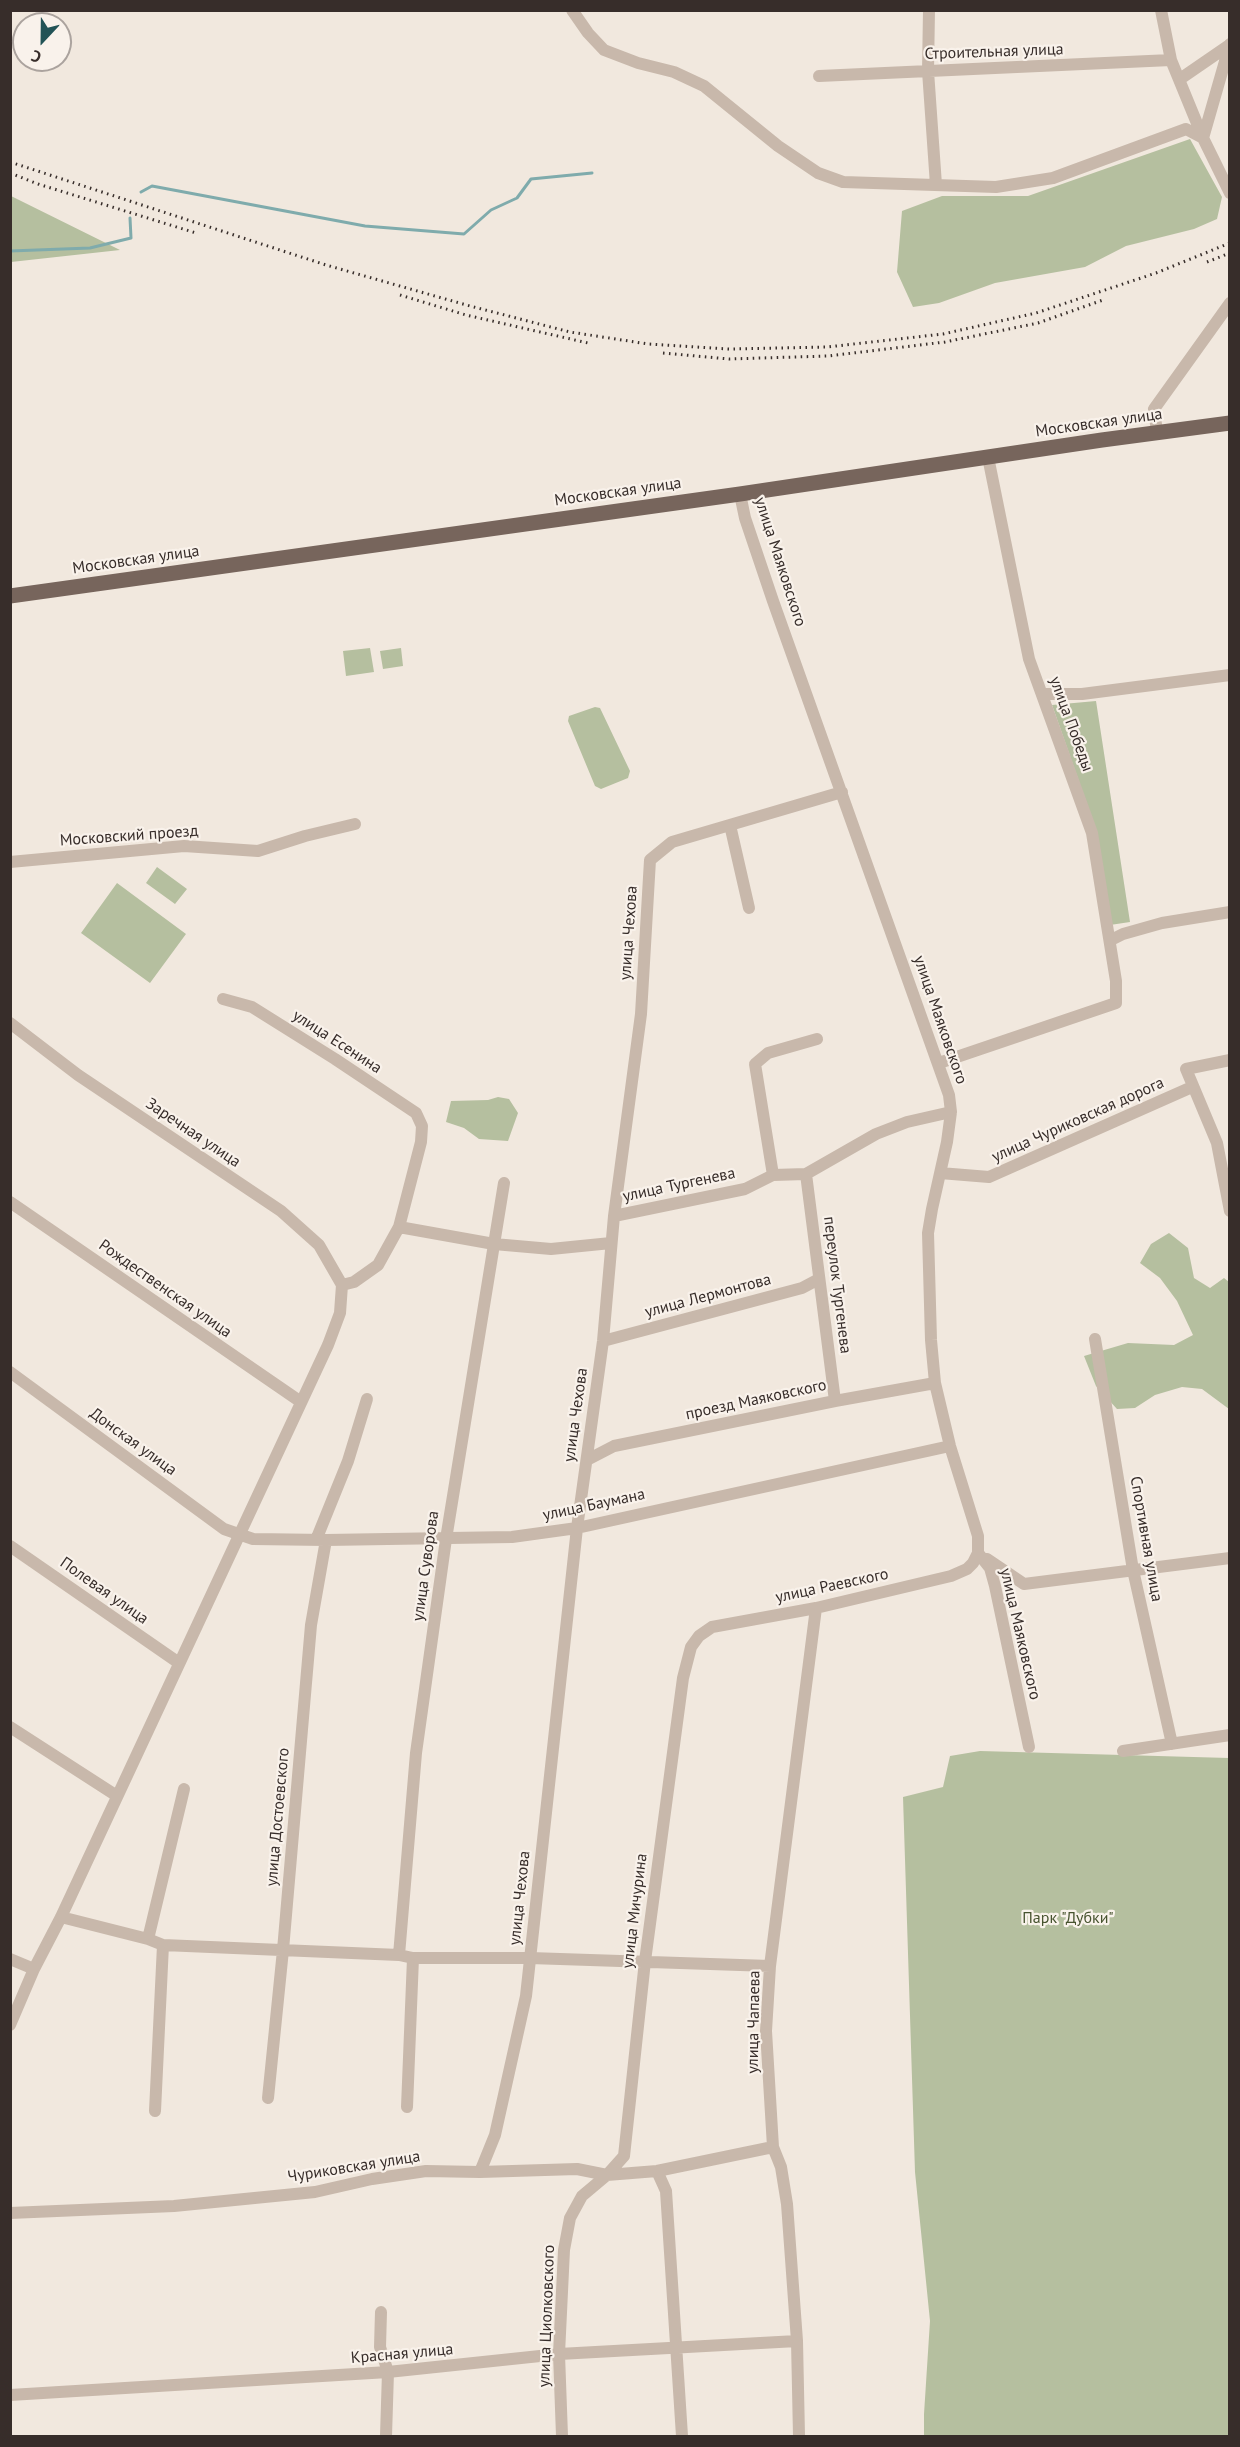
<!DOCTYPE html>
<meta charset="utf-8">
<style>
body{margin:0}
#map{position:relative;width:1240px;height:2447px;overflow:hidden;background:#f1e8de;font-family:"PT Sans",sans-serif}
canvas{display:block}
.frame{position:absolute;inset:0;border:12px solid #372d2a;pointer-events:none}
.north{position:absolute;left:12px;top:12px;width:60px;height:60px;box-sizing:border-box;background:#f9f2eb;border:2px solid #aba39e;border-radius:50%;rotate:202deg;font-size:16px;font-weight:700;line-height:24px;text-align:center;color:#372d2a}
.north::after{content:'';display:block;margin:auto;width:21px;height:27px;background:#225356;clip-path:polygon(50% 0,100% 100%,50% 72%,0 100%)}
</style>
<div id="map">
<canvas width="1240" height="2447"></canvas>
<div class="frame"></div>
<div class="north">С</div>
</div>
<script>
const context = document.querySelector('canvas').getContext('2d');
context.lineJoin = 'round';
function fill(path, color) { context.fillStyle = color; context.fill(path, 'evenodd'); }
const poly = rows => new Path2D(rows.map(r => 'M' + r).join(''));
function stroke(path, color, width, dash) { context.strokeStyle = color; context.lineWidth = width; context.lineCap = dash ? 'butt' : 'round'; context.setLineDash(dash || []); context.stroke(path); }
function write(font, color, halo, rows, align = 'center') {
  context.font = font + ' "PT Sans",sans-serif'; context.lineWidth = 4.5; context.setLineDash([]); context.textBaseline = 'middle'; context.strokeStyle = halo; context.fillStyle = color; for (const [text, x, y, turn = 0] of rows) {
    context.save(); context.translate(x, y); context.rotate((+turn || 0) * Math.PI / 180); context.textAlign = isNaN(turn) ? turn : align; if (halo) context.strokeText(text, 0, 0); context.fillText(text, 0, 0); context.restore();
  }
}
fill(poly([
 [1190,139,1222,197,1217,219,1194,229,1126,246,1085,267,995,283,939,303,913,307,897,272,902,211,942,196,1028,196],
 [11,196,120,250,11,262],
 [370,648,374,672,346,676,343,651],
 [401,648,403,666,383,669,380,651],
 [1096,701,1130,922,1110,925,1096,830,1052,705],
 [595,707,600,708,630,771,628,778,601,789,595,786,568,721,569,716],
 [157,867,187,889,175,904,146,883],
 [117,883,186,934,150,983,81,933],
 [498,1097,509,1099,518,1113,508,1141,479,1139,464,1128,446,1122,451,1101,488,1100],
 [1169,1233,1188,1248,1194,1278,1210,1288,1224,1278,1229,1282,1229,1409,1202,1389,1182,1387,1155,1395,1135,1408,1117,1409,1096,1386,1084,1356,1128,1343,1174,1345,1193,1335,1177,1301,1160,1278,1140,1263,1151,1244],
 [980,1751,1229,1758,1229,2436,924,2436,924,2414,930,2321,915,2172,903,1797,943,1787,950,1756]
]), '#b5bf9f');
stroke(poly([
 [141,192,152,186,365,226,464,234,491,210,517,198,531,179,592,173],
 [10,251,90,248,131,238,130,218]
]), '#7fabac', 3);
stroke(poly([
 [572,10,588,33,604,50,638,63,674,72,704,86,778,146,818,173,843,182,996,187,1053,178,1186,129,1203,138],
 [929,10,928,71,936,185],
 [1161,10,1171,60,1203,138,1230,193],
 [819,76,1171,60],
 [1180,79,1228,46],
 [1203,138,1230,44],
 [1157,432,1154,409,1230,303],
 [740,494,745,518,773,601,949,1095,951,1112,947,1142,932,1209,928,1233,931,1340,935,1383,950,1446,978,1536,978,1553,990,1568,995,1586,1029,1747],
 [1042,694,1082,694,1230,675],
 [730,825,749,908],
 [10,862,184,846,258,851,305,836,355,824],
 [1111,940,1123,934,1162,923,1230,912],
 [223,999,252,1007,335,1059,416,1113,422,1126,421,1142,399,1227,378,1265,354,1282,342,1285],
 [10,1023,78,1075,281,1211,319,1245,342,1285],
 [1230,1060,1186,1069,1217,1143,1230,1211],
 [939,1063,1116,1003,1116,981,1092,833,1029,659,988,457],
 [940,1173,989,1177,1192,1087],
 [806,1174,835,1401],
 [773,1175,755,1064,768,1053,817,1039],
 [10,1202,301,1402],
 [614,1216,745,1189,773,1175,806,1174,876,1134,907,1122,951,1112],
 [399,1227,494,1244,551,1249,611,1243],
 [1095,1339,1133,1570,1172,1744],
 [603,1341,802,1288,819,1279],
 [10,1372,224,1529,253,1539,326,1540,512,1537,577,1528,950,1446],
 [587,1460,614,1446,835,1401,935,1383],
 [316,1540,348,1461,367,1399],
 [10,1546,179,1663],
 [987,1559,1024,1584,1230,1558],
 [10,1727,117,1796],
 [1123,1751,1230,1735],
 [61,1917,148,1939,163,1945,399,1955,413,1958,530,1958,770,1966],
 [148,1939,184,1789],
 [399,1955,416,1753,446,1539,504,1183],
 [10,1959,34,1969],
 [10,2025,34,1969,61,1917,328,1345,340,1313,342,1285],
 [268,2098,283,1950,311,1625,326,1540],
 [407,2107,413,1958],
 [155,2111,163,1945],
 [657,2171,666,2191,682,2436],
 [480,2172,495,2135,526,1996,577,1528,603,1341,614,1216,641,1014,650,860,672,842,842,792],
 [10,2213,174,2206,315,2192,372,2179,426,2171,480,2172,577,2169,607,2175,657,2171,773,2147],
 [381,2312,380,2347,388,2372,386,2436],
 [10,2395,388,2372,559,2354,797,2341],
 [562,2436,559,2354,564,2250,570,2218,582,2196,607,2175,624,2156,645,1961,683,1678,691,1647,699,1636,712,1627,816,1608,951,1576,967,1569,973,1563,978,1553],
 [799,2436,797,2341,787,2204,781,2167,773,2147,766,2031,770,1966,816,1608]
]), '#c8b8ab', 12);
stroke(poly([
 [10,596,740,494,1102,440,1230,423]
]), '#77655c', 15);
stroke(poly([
 [10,162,326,265,470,306,570,332,648,344,729,349,827,347,943,334,1036,313,1156,273,1230,243],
 [10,173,38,184,196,233],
 [1207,262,1230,253],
 [400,295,466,315,588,343],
 [663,353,729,359,828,356,945,342,1038,323,1103,300]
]), '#372d2a', 3, [1.5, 4.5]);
write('16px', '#372d2a', '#f9f2eb', [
 ["Строительная улица",994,52,-2],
 ["Московская улица",1099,423,-8],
 ["Московская улица",618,492,-8],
 ["Московская улица",136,560,-8],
 ["улица Маяковского",780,562,72],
 ["улица Победы",1071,724,70],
 ["Московский проезд",129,836,-4],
 ["улица Чехова",629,933,-86],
 ["улица Маяковского",940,1020,71],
 ["улица Есенина",337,1042,33],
 ["улица Чуриковская дорога",1078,1120,-24],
 ["Заречная улица",193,1133,34],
 ["улица Тургенева",679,1185,-12],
 ["переулок Тургенева",837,1285,83],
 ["Рождественская улица",165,1289,35],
 ["улица Лермонтова",708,1296,-15],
 ["проезд Маяковского",756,1400,-12],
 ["улица Чехова",576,1415,-82],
 ["Донская улица",133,1442,36],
 ["улица Баумана",594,1505,-12],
 ["Спортивная улица",1146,1539,80],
 ["улица Суворова",426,1566,-82],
 ["улица Раевского",832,1586,-12],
 ["Полевая улица",104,1591,35],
 ["улица Маяковского",1020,1634,77],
 ["улица Достоевского",278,1817,-85],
 ["улица Чехова",520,1898,-84],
 ["улица Мичурина",635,1911,-83],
 ["улица Чапаева",754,2022,-89],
 ["Чуриковская улица",354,2167,-9],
 ["улица Циолковского",547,2316,-88],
 ["Красная улица",402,2354,-5]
]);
write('16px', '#47532f', '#f9f2eb', [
 ["Парк \"Дубки\"",1068,1918]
]);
</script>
